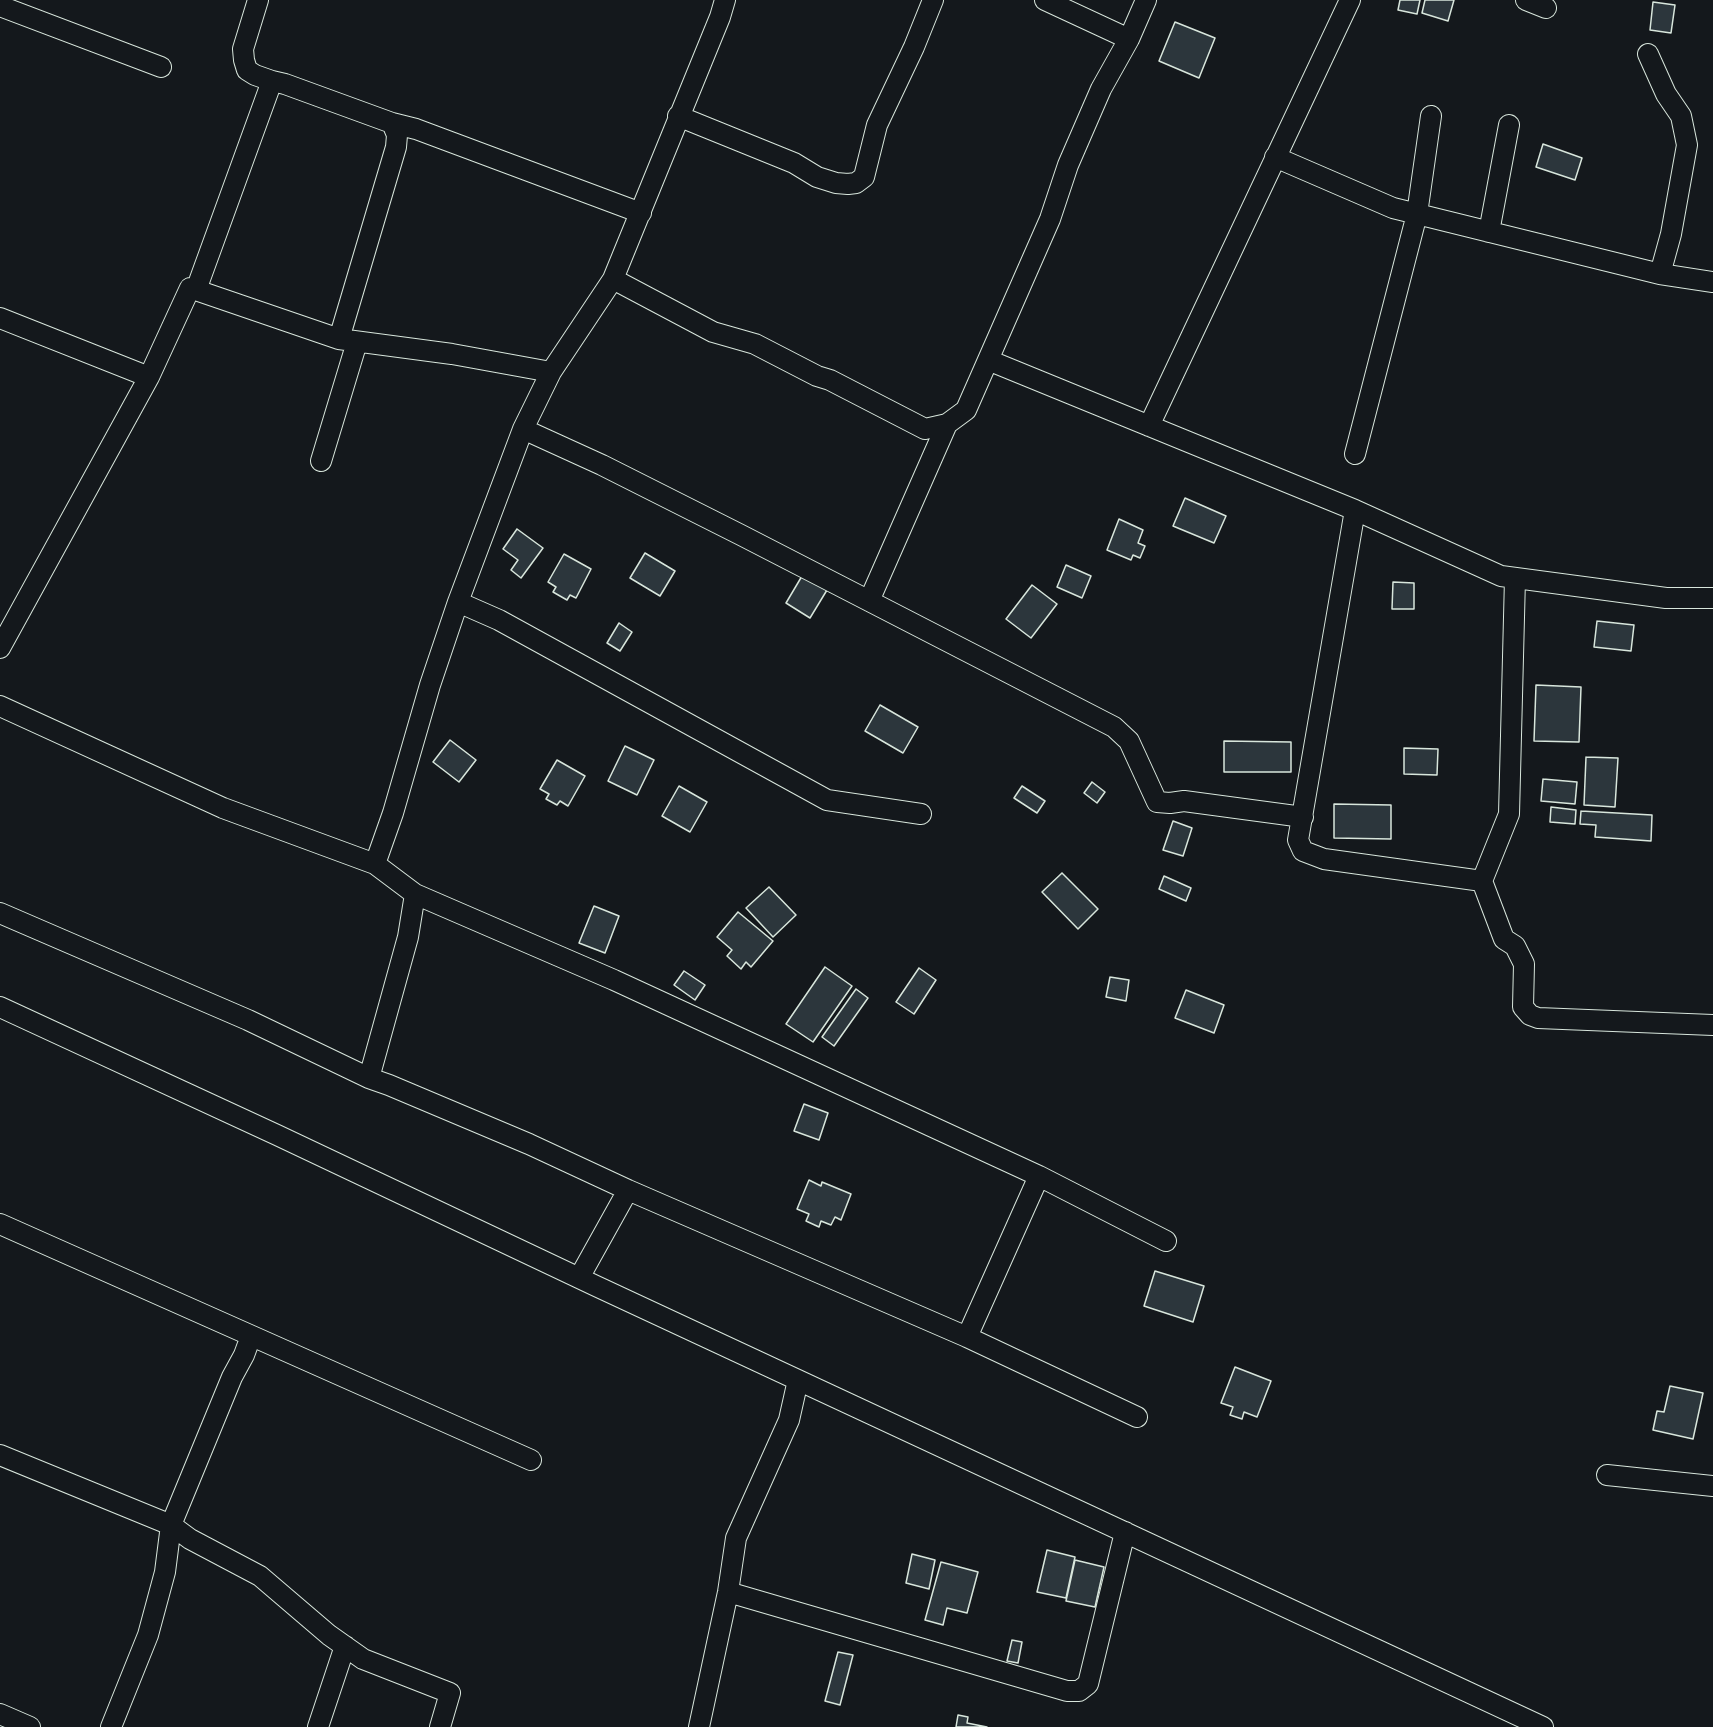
<!DOCTYPE html>
<style>
body{margin:0}
canvas{display:block;background:#14181c}
</style>
<canvas width="1713" height="1727"></canvas>
<script>
const context = document.querySelector('canvas').getContext('2d');
context.lineJoin = 'round';
function fill(path, color) { context.fillStyle = color; context.fill(path, 'evenodd'); }
const poly = rows => new Path2D(rows.map(r => 'M' + r).join(''));
function stroke(path, color, width, dash) { context.strokeStyle = color; context.lineWidth = width; context.lineCap = dash ? 'butt' : 'round'; context.setLineDash(dash || []); context.stroke(path); }
const building = poly([
 [1400,0,1420,0,1417,14,1398,10,1400,0],
 [1425,0,1454,0,1448,21,1422,13,1425,0],
 [1653,2,1675,5,1671,33,1650,30,1653,2],
 [1175,22,1215,38,1199,78,1159,61,1175,22],
 [1543,144,1582,158,1575,180,1536,167,1543,144],
 [1185,498,1226,516,1214,543,1173,526,1185,498],
 [1119,519,1143,530,1138,543,1145,546,1140,558,1133,555,1131,560,1107,550,1119,519],
 [517,529,543,548,521,578,511,570,518,560,503,549,517,529],
 [645,553,675,571,660,596,630,578,645,553],
 [564,554,591,569,576,598,570,595,567,600,553,592,556,587,548,582,564,554],
 [1066,565,1091,576,1082,598,1057,587,1066,565],
 [802,576,827,590,810,618,786,603,802,576],
 [1393,582,1414,583,1414,609,1392,609,1393,582],
 [1032,585,1057,604,1031,638,1006,619,1032,585],
 [1597,621,1634,625,1631,651,1594,647,1597,621],
 [619,623,632,632,620,651,607,643,619,623],
 [1536,685,1581,687,1579,742,1534,741,1536,685],
 [880,705,918,727,903,753,865,731,880,705],
 [450,740,476,760,459,782,433,762,450,740],
 [1224,741,1291,742,1291,772,1224,772,1224,741],
 [625,746,654,760,637,795,608,781,625,746],
 [1404,748,1438,749,1437,775,1404,774,1404,748],
 [1586,757,1618,758,1615,807,1584,805,1586,757],
 [557,760,585,776,568,806,560,801,557,805,546,799,549,794,540,789,557,760],
 [1543,779,1577,782,1575,804,1541,801,1543,779],
 [1092,782,1105,792,1097,803,1084,793,1092,782],
 [679,786,707,802,690,832,662,816,679,786],
 [1022,786,1045,801,1037,813,1014,798,1022,786],
 [1334,804,1391,805,1391,839,1334,838,1334,804],
 [1551,807,1576,810,1575,824,1550,822,1551,807],
 [1581,811,1652,815,1651,841,1595,837,1596,825,1580,824,1581,811],
 [1173,821,1192,828,1183,856,1163,850,1173,821],
 [1062,873,1098,909,1078,929,1042,892,1062,873],
 [1164,876,1191,888,1186,901,1159,889,1164,876],
 [769,887,796,915,773,937,746,908,769,887],
 [594,906,619,916,605,953,579,943,594,906],
 [738,912,773,941,751,967,746,962,741,969,727,956,732,950,717,937,738,912],
 [825,967,852,986,813,1042,786,1024,825,967],
 [919,968,936,980,914,1014,896,1002,919,968],
 [684,971,705,985,695,1000,674,985,684,971],
 [1110,977,1129,980,1126,1001,1106,997,1110,977],
 [856,989,868,998,834,1046,822,1037,856,989],
 [1186,990,1224,1005,1214,1033,1175,1018,1186,990],
 [804,1104,828,1113,819,1140,794,1131,804,1104],
 [809,1180,821,1186,822,1182,851,1194,841,1220,835,1217,831,1225,821,1221,819,1227,806,1221,809,1214,797,1209,809,1180],
 [1155,1271,1204,1286,1193,1322,1144,1306,1155,1271],
 [1235,1367,1271,1381,1257,1417,1244,1412,1242,1419,1230,1415,1233,1407,1221,1403,1235,1367],
 [1670,1386,1703,1393,1693,1439,1653,1430,1657,1411,1664,1412,1670,1386],
 [1047,1550,1075,1557,1066,1598,1037,1592,1047,1550],
 [912,1554,935,1560,929,1589,906,1583,912,1554],
 [1075,1560,1104,1567,1095,1607,1066,1601,1075,1560],
 [941,1562,978,1572,967,1613,947,1608,943,1625,925,1620,941,1562],
 [1012,1640,1022,1642,1018,1663,1007,1661,1012,1640],
 [838,1652,853,1655,840,1705,825,1701,838,1652],
 [958,1715,968,1717,967,1723,987,1727,956,1727,958,1715]
]);
fill(building, '#2c363c');
stroke(building, '#d8e6dc', 1.5);
const minor = poly([
 [258,0,243,49,244,60,247,70,255,75,272,81],
 [1045,0,1129,39],
 [1526,0,1546,8],
 [0,6,161,67],
 [1648,54,1666,94,1681,116,1687,145,1671,234,1660,274],
 [678,116,794,163,817,177,836,183,848,184,856,183,864,177,877,125,914,47,933,0],
 [392,123,416,129,641,213],
 [1275,157,1393,208,1660,274,1713,282],
 [1489,232,1509,125],
 [613,279,713,332,755,344,817,376,830,380,925,429,947,424,966,410,1050,219,1068,165,1101,89,1129,39,1146,0],
 [196,290,272,81,285,84,392,123,397,135,396,147,339,339],
 [0,318,149,377],
 [988,360,1355,510,1501,576,1666,598,1713,598],
 [1149,426,1350,0],
 [523,429,602,465,741,535,1114,727,1129,741,1157,802,1170,803,1184,801,1303,817],
 [1355,454,1417,214,1431,116],
 [321,461,357,342],
 [1355,510,1298,840,1303,851,1324,859,1482,881,1504,939,1515,946,1524,964,1523,1007,1530,1015,1538,1018,1713,1025],
 [869,601,947,424],
 [458,602,499,620,827,800,921,814],
 [0,648,149,377,190,288,339,339,452,354,551,372],
 [0,706,223,808,375,864,415,894,614,980,1039,1176,1166,1241],
 [375,864,393,813,430,685,458,602,523,429,551,372,613,279,720,17,725,0],
 [1482,881,1509,814,1515,578],
 [0,913,248,1020,369,1078,389,1085,529,1144,628,1190,967,1337,1137,1417],
 [0,1007,277,1135,596,1286,1543,1727],
 [369,1078,408,937,415,894],
 [0,1224,531,1460],
 [579,1278,628,1190],
 [967,1337,1039,1176],
 [0,1455,171,1525,190,1539,260,1576,329,1635,363,1659,450,1693,440,1727],
 [1607,1475,1713,1486],
 [728,1592,1067,1691,1079,1691,1088,1684,1125,1532],
 [0,1714,30,1727],
 [111,1727,148,1635,165,1572,171,1525,232,1377,244,1355,251,1336],
 [318,1727,345,1646],
 [699,1727,728,1592,736,1538,789,1420,798,1380]
]);
stroke(minor, '#d8e6dc', 22);
stroke(minor, '#14181c', 20);
</script>
